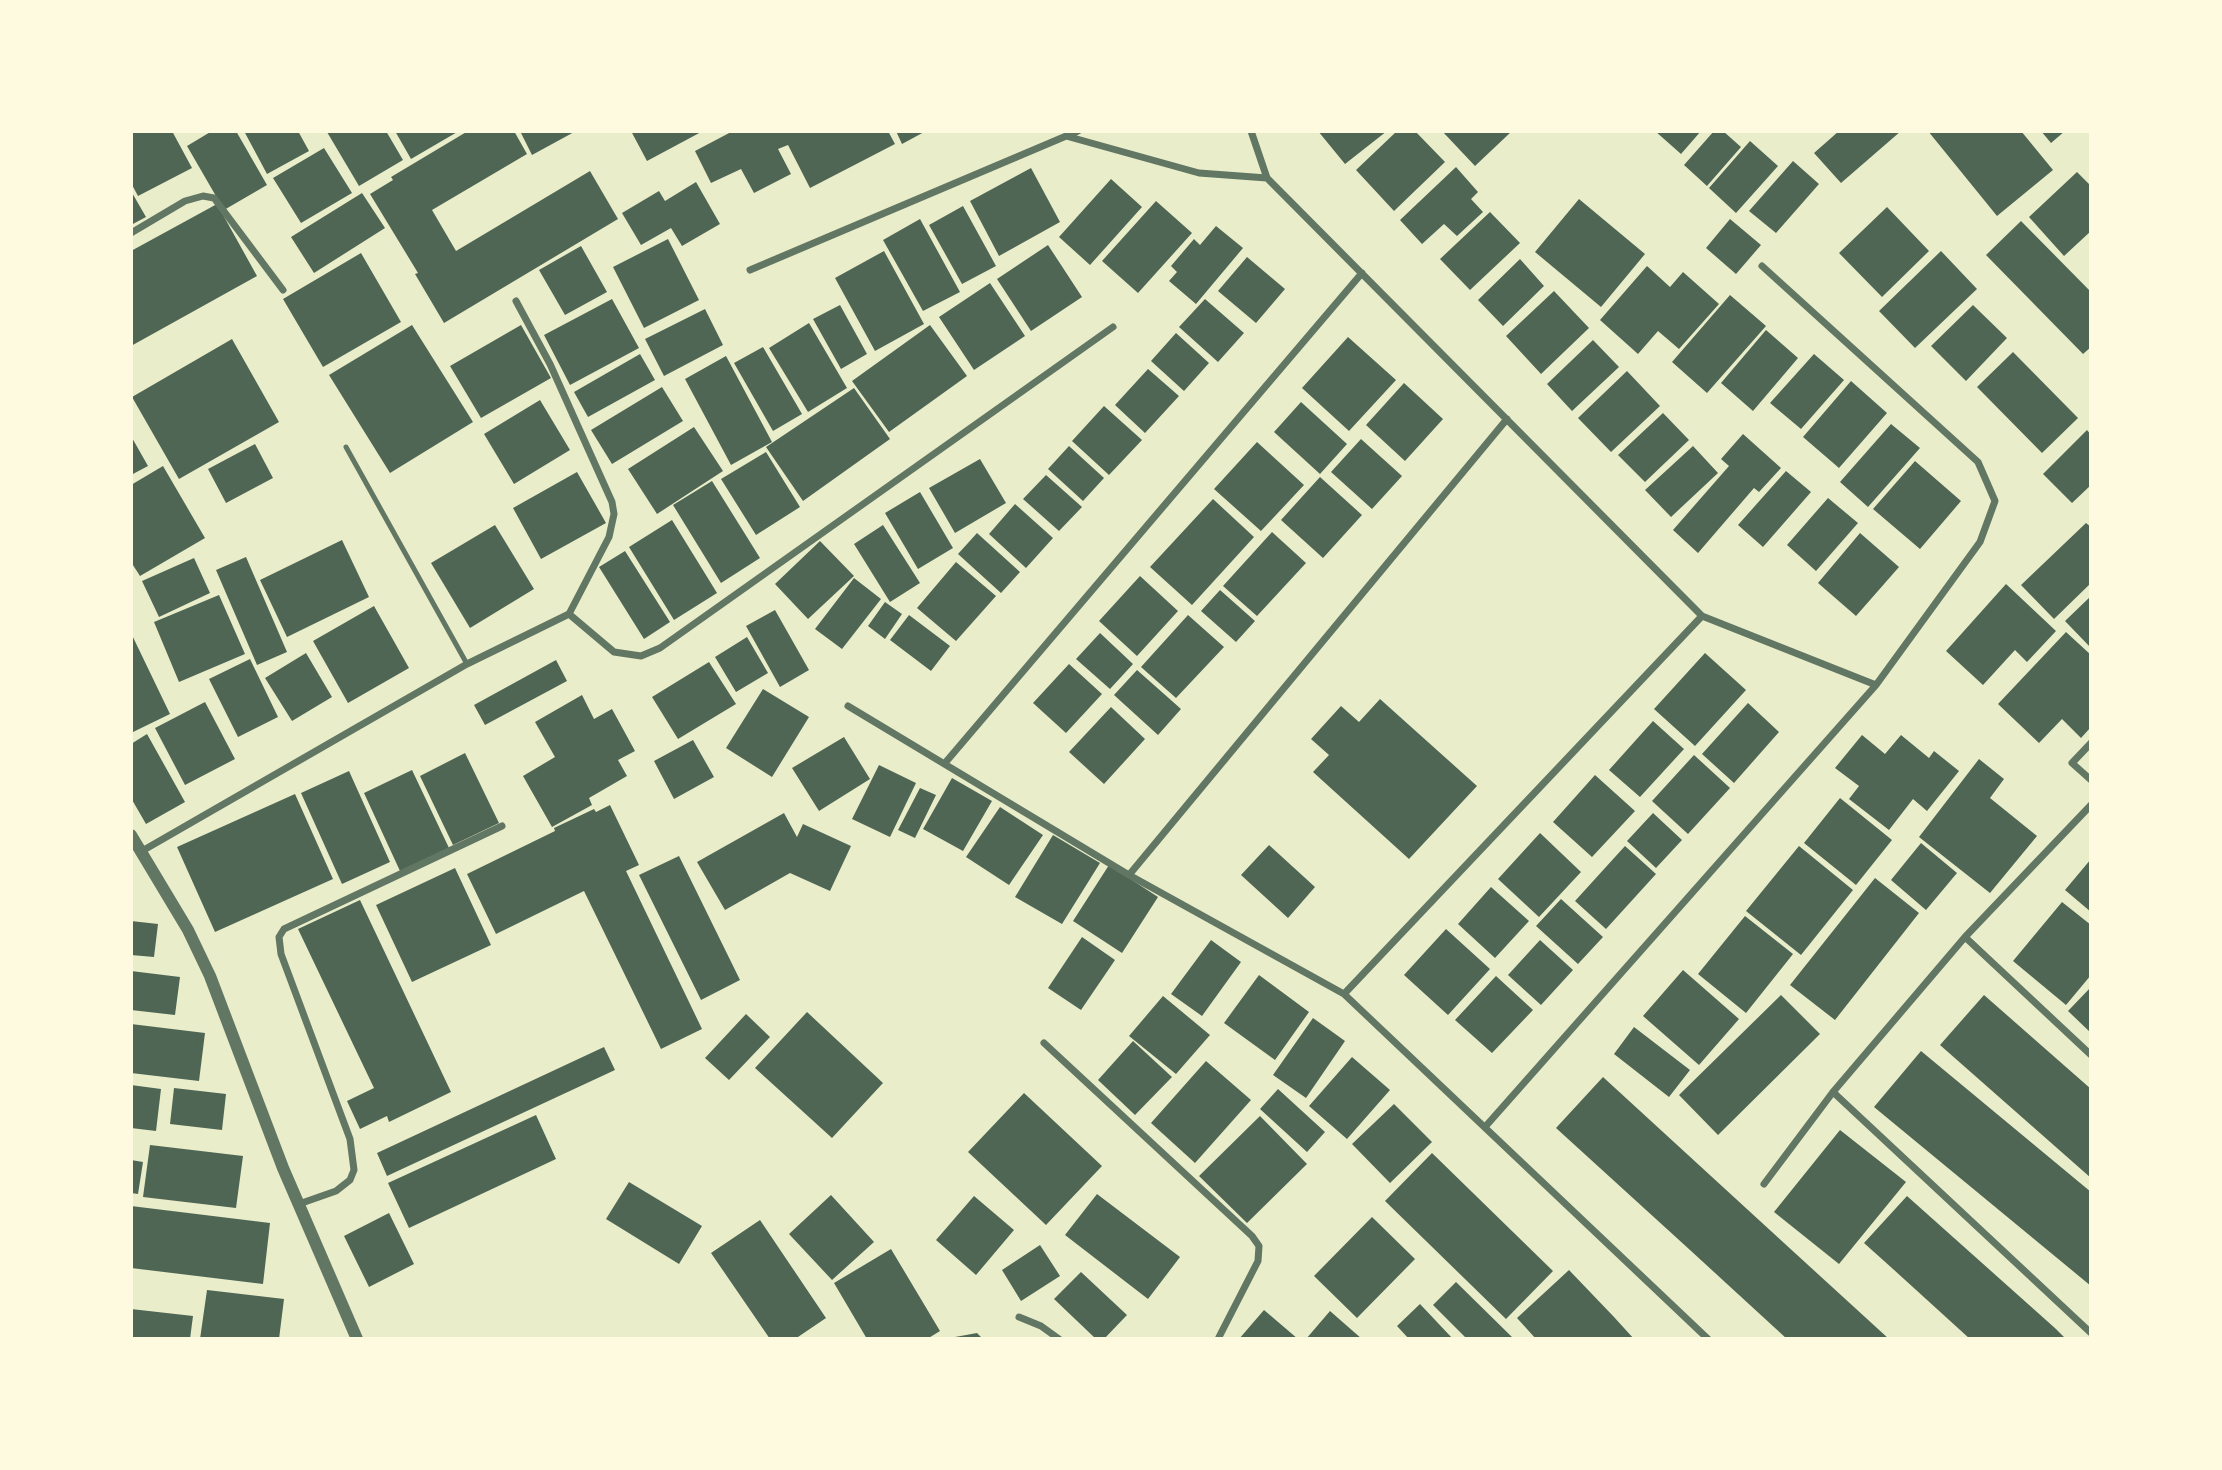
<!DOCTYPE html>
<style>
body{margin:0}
#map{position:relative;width:2222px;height:1470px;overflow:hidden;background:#e9edc9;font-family:"Nunito Sans",sans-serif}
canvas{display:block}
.frame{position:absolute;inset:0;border:133px solid #fefae0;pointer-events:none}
</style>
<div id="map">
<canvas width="2222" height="1470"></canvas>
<div class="frame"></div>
</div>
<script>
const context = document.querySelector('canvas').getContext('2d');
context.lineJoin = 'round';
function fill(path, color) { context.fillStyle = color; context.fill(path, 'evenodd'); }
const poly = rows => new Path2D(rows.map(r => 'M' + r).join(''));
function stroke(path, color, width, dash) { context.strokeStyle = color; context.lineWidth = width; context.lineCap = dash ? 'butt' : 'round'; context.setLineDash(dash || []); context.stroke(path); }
fill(poly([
 [131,131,172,131,192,168,138,196,131,183],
 [212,131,236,131,267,185,224,210,187,146],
 [244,131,298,131,309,151,267,174],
 [386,131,403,160,359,186,327,132],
 [395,131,459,131,411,159],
 [468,131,514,131,527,154,432,210,456,251,590,171,618,219,444,323,415,274,418,273,370,194,393,180,391,177],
 [520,131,576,131,532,155],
 [631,131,703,131,647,161],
 [733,131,888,131,895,144,810,188,788,145,778,149,791,174,754,193,741,169,711,183,695,151],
 [896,131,926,131,902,144],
 [1318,131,1387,131,1345,164],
 [1397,131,1415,131,1445,162,1394,211,1356,170],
 [1442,131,1512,131,1475,166],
 [1655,131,1701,131,1681,154],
 [1714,131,1723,131,1741,147,1707,186,1684,165],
 [1839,131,1901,131,1841,183,1814,153],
 [1928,131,2021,131,2053,170,1997,216],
 [2041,131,2065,131,2051,143],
 [1750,141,1778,166,1736,213,1709,188],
 [324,148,352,193,301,223,273,178],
 [1793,161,1819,184,1776,233,1749,211],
 [1456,167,1478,192,1471,199,1483,212,1457,236,1444,224,1422,244,1400,220],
 [1031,168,1060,222,999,256,970,201],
 [2077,172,2091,186,2091,231,2064,256,2029,217],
 [1111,179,1142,207,1090,265,1059,237],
 [696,182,720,224,682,246,671,228,641,245,622,213,659,191,665,201],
 [131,191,146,217,131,225],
 [362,193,385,228,314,273,291,237],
 [1579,199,1645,254,1601,307,1535,252],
 [1156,201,1192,233,1138,293,1102,261],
 [217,204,257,276,131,346,131,251],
 [963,206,996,266,962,284,929,225],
 [1887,207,1929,251,1882,297,1839,253],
 [1490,212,1520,243,1470,290,1440,259],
 [920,219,960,292,923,311,883,240],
 [1730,219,1761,245,1736,274,1706,248],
 [2021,221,2091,292,2091,347,2083,354,1986,255],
 [1216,226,1243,248,1196,304,1169,281,1177,272,1171,266,1194,239,1200,245],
 [668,239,699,300,644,328,613,267],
 [1048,245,1082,297,1031,331,997,279],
 [581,246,607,292,565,315,539,270],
 [884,251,924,324,875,351,835,278],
 [1941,251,1977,289,1915,348,1879,311],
 [361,253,401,322,323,367,283,299],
 [1247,257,1285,289,1256,323,1218,291],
 [1520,259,1544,286,1503,326,1478,300],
 [1647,266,1670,287,1683,272,1719,304,1679,349,1658,331,1638,354,1600,320],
 [990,283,1025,336,974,370,939,317],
 [1554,291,1589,328,1541,374,1506,336],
 [1730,295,1766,326,1707,393,1672,362],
 [612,299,639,348,570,385,544,335],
 [1205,299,1244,333,1218,362,1179,327],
 [840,305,867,354,841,369,813,319],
 [1973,305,2007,338,1966,381,1931,346],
 [705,309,723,345,664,376,645,339],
 [809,323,847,388,808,412,769,348],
 [412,325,473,422,390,473,329,375],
 [521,325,551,378,481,418,450,366],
 [930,325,967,376,889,432,852,381],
 [1766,330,1798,358,1753,411,1721,383],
 [1176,333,1209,363,1184,391,1151,361],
 [1348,337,1396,380,1349,431,1302,388],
 [232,339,279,422,179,479,132,397],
 [1593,340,1619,367,1572,411,1547,384],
 [763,347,802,414,773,431,734,363],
 [2013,352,2078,418,2042,453,1977,387],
 [640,354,655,380,588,417,574,392],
 [1814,354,1844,380,1801,429,1770,403],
 [726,356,772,442,731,465,685,379],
 [1148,369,1179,396,1145,433,1115,405],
 [1627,371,1660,406,1611,452,1578,418],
 [1851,381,1887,413,1839,468,1803,437],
 [1404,383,1443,419,1405,461,1366,425],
 [662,387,683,421,612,464,591,430],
 [854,388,890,439,803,501,766,447],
 [540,400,570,450,514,484,484,434],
 [1301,402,1347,444,1320,474,1274,432],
 [1104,406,1142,440,1109,475,1072,441],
 [1663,413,1689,440,1645,482,1618,455],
 [1891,424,1920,448,1868,507,1840,482],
 [694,427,723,471,657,514,628,469],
 [2087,430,2091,435,2091,485,2072,503,2043,474],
 [1743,434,1781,468,1759,492,1754,488,1698,553,1673,530,1729,466,1721,459],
 [131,436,148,466,131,475],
 [1361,439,1402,476,1372,509,1331,472],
 [1257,442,1304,485,1261,531,1214,489],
 [255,444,273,478,226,503,208,469],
 [1069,446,1104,478,1083,501,1048,469],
 [1693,446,1718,473,1671,517,1645,490],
 [766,452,800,507,756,535,721,479],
 [980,459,1006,503,955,533,929,488],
 [1915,461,1961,501,1920,549,1873,509],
 [163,466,205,538,140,576,131,562,131,485],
 [1786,471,1811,492,1763,547,1738,525],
 [577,472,606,523,541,559,513,508],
 [1046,475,1082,507,1059,531,1023,499],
 [1320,477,1362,515,1323,558,1281,520],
 [712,481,760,558,721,583,673,505],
 [920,492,953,548,918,569,885,513],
 [1828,498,1858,523,1816,571,1787,545],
 [1213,499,1254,537,1192,605,1150,567],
 [1015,504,1053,538,1026,568,989,534],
 [672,520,717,593,674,620,629,547],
 [2086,523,2091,527,2091,583,2054,619,2021,585],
 [495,525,534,589,470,628,431,563],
 [883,525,920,583,890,602,854,544],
 [1272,532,1306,563,1257,616,1223,586],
 [977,533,1020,572,1001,593,958,554],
 [1860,533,1899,567,1856,616,1818,583],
 [342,540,369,597,287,637,260,580],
 [820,541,854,576,808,619,775,584],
 [625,551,670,622,644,639,599,567],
 [246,557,287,652,257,665,216,570],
 [194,558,210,593,159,617,142,581],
 [956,562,996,596,956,641,917,608],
 [1140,576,1178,611,1137,656,1099,621],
 [854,578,881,599,842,649,815,629],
 [2006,584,2056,631,2027,662,2015,650,1983,685,1946,651],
 [1220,590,1255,621,1236,642,1201,611],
 [219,595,245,654,179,682,154,622],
 [2091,596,2091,648,2065,621],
 [885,602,902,614,885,639,868,626],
 [374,606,409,668,348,703,313,641],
 [775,610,809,670,780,687,746,626],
 [909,615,950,646,931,671,890,640],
 [1188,615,1224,647,1176,698,1141,667],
 [2066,632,2091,655,2091,727,2081,738,2062,719,2039,743,1998,704],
 [131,633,170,714,131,733],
 [1100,633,1133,664,1110,689,1076,659],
 [747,637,768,673,736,692,715,657],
 [306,653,332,697,292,721,265,678],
 [1705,653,1746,690,1695,746,1654,709],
 [250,659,278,717,238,737,209,679],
 [556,660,567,681,485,725,474,705],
 [709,662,736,704,678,739,652,697],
 [1069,664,1102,694,1066,733,1033,703],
 [1137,670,1181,709,1158,735,1114,695],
 [763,689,809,717,772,777,726,748],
 [582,695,594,719,612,709,635,751,618,760,627,776,589,798,592,805,552,827,523,776,555,757,535,722],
 [1380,699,1477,786,1409,859,1313,772,1329,755,1311,739,1341,706,1359,722],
 [205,702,235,759,185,785,155,728],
 [1748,703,1779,732,1734,783,1702,754],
 [1111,707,1145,739,1104,784,1069,752],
 [1653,721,1684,749,1640,797,1609,770],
 [147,734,185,802,146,824,131,798,131,744],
 [1862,735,1885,754,1901,735,1929,758,1934,751,1959,771,1927,811,1913,799,1889,830,1849,799,1859,786,1835,768],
 [844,737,870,779,819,811,792,768],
 [693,740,714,777,674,799,654,761],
 [465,753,499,823,453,845,420,776],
 [1694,755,1730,788,1688,834,1652,801],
 [1979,759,2004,779,1990,798,2037,836,1990,893,1919,837],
 [879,765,916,783,890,837,852,819],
 [412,770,449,848,400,871,364,793],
 [349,771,390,862,342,884,301,793],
 [1595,775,1635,811,1592,857,1553,822],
 [952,778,992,801,963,851,923,829],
 [920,788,936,795,915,838,898,830],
 [295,794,333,879,215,932,177,847],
 [1840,798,1892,840,1856,885,1804,843],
 [610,805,639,865,626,871,702,1029,661,1049,584,891,496,934,467,874,555,831,554,828,594,809,596,812],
 [1000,807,1043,835,1009,885,966,857],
 [784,813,797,837,803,824,851,846,830,891,790,873,725,910,697,862],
 [1653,813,1682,840,1656,868,1627,841],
 [1540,833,1581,872,1539,917,1498,879],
 [1053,835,1100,863,1062,924,1015,897],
 [1921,843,1957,873,1926,910,1891,880],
 [1269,845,1315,887,1288,918,1241,875],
 [1625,846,1656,874,1606,929,1575,901],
 [1799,846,1853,890,1801,955,1746,911],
 [679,856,740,980,701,1000,639,875],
 [2091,859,2091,912,2065,890],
 [1109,865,1158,897,1122,953,1073,921],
 [455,868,491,945,412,982,376,905],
 [1875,878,1919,913,1835,1020,1790,985],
 [1491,887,1529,921,1495,958,1458,924],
 [1561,899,1603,937,1578,964,1536,926],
 [360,900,451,1092,389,1122,387,1116,360,1129,347,1101,374,1088,298,929],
 [2062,902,2091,925,2091,975,2066,1005,2013,961],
 [1745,916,1793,954,1746,1013,1698,974],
 [131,921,158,924,154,957,131,955],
 [1446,929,1490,969,1448,1015,1404,975],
 [1082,937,1115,960,1081,1010,1048,988],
 [1211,940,1241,962,1202,1016,1171,994],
 [1540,940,1573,970,1541,1005,1508,975],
 [1683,970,1739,1019,1699,1065,1643,1016],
 [131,971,180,977,175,1015,131,1010],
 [1259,975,1309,1012,1275,1060,1224,1023],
 [1496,976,1533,1010,1492,1053,1455,1020],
 [2091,987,2091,1033,2068,1011],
 [1781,995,1820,1034,1718,1135,1679,1095],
 [1984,995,2091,1089,2091,1178,1940,1045],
 [1163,996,1210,1035,1176,1074,1129,1036],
 [807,1012,883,1083,832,1138,755,1068],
 [746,1014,770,1037,729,1080,705,1058],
 [1313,1018,1345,1041,1306,1098,1273,1075],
 [131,1024,205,1033,199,1081,131,1073],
 [1634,1027,1690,1070,1669,1097,1614,1054],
 [1133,1041,1172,1077,1135,1115,1098,1080],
 [604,1047,615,1070,387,1176,377,1153],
 [1921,1051,2091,1192,2091,1286,1874,1107],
 [1352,1057,1390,1090,1347,1139,1309,1106],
 [1206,1061,1251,1100,1195,1163,1151,1123],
 [1603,1077,1784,1243,1889,1339,1787,1339,1690,1250,1556,1128],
 [131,1085,161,1089,156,1131,131,1128],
 [174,1088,226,1094,222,1130,170,1124],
 [1278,1089,1325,1132,1307,1152,1260,1109],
 [1024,1093,1102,1166,1046,1225,968,1152],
 [1394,1104,1432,1142,1390,1183,1352,1144],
 [536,1115,556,1159,409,1228,388,1183],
 [1260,1116,1307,1164,1247,1223,1199,1176],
 [1840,1130,1906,1182,1839,1264,1774,1212],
 [150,1145,243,1156,236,1208,143,1197],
 [1432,1153,1553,1271,1506,1319,1385,1201],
 [131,1160,143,1162,138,1194,131,1193],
 [629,1182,702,1226,679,1264,606,1219],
 [1097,1194,1180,1257,1148,1299,1065,1235],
 [831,1195,874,1242,832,1280,789,1234],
 [974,1196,1014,1230,976,1275,936,1240],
 [1907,1196,2056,1329,2066,1339,1970,1339,1893,1269,1864,1243],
 [131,1206,270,1223,263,1284,131,1268],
 [389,1213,414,1264,369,1287,344,1236],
 [1372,1217,1415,1259,1357,1318,1314,1276],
 [760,1220,826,1318,795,1339,770,1339,711,1253],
 [1040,1245,1060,1276,1021,1301,1002,1270],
 [891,1249,940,1331,927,1339,867,1339,834,1283],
 [1569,1270,1614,1317,1634,1339,1536,1339,1517,1318],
 [1081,1272,1127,1315,1104,1339,1096,1339,1054,1299],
 [1456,1282,1514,1339,1467,1339,1433,1305],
 [207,1290,284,1299,279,1339,200,1339],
 [1420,1304,1453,1339,1409,1339,1397,1326],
 [131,1309,193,1316,190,1339,131,1339],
 [1264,1310,1298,1339,1239,1339],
 [1330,1311,1362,1339,1306,1339],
 [977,1333,983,1339,955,1339,955,1337]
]), '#4f6655');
stroke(poly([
 [346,447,467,664]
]), '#617663', 5);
stroke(poly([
 [1251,131,1267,178,1702,616,1876,685],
 [1066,136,1199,173,1267,178],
 [131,233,185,201,203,196,214,198,283,290],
 [750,270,1078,131],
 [516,301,550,364,612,502,614,514,609,537,569,614],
 [848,706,1129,875,1344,994,1708,1339],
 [2091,743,2072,763,2091,780],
 [945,763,1362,273],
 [142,851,467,664,569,614,614,652,641,656,660,648,1113,327],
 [1129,875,1507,419],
 [1965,937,2091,1055],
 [1344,994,1702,616],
 [1044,1043,1252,1236,1259,1246,1258,1261,1218,1339],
 [1833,1092,2091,1333],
 [1485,1127,1876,685,1980,542,1995,501,1978,462,1762,266],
 [1764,1184,1833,1092,1965,937,2091,805],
 [299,1204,336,1191,350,1180,354,1170,350,1139,281,954,279,937,284,929,502,826],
 [1019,1317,1041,1326,1059,1339]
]), '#617663', 7);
stroke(poly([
 [131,835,188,930,210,976,283,1168,357,1339]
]), '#617663', 12);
</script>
